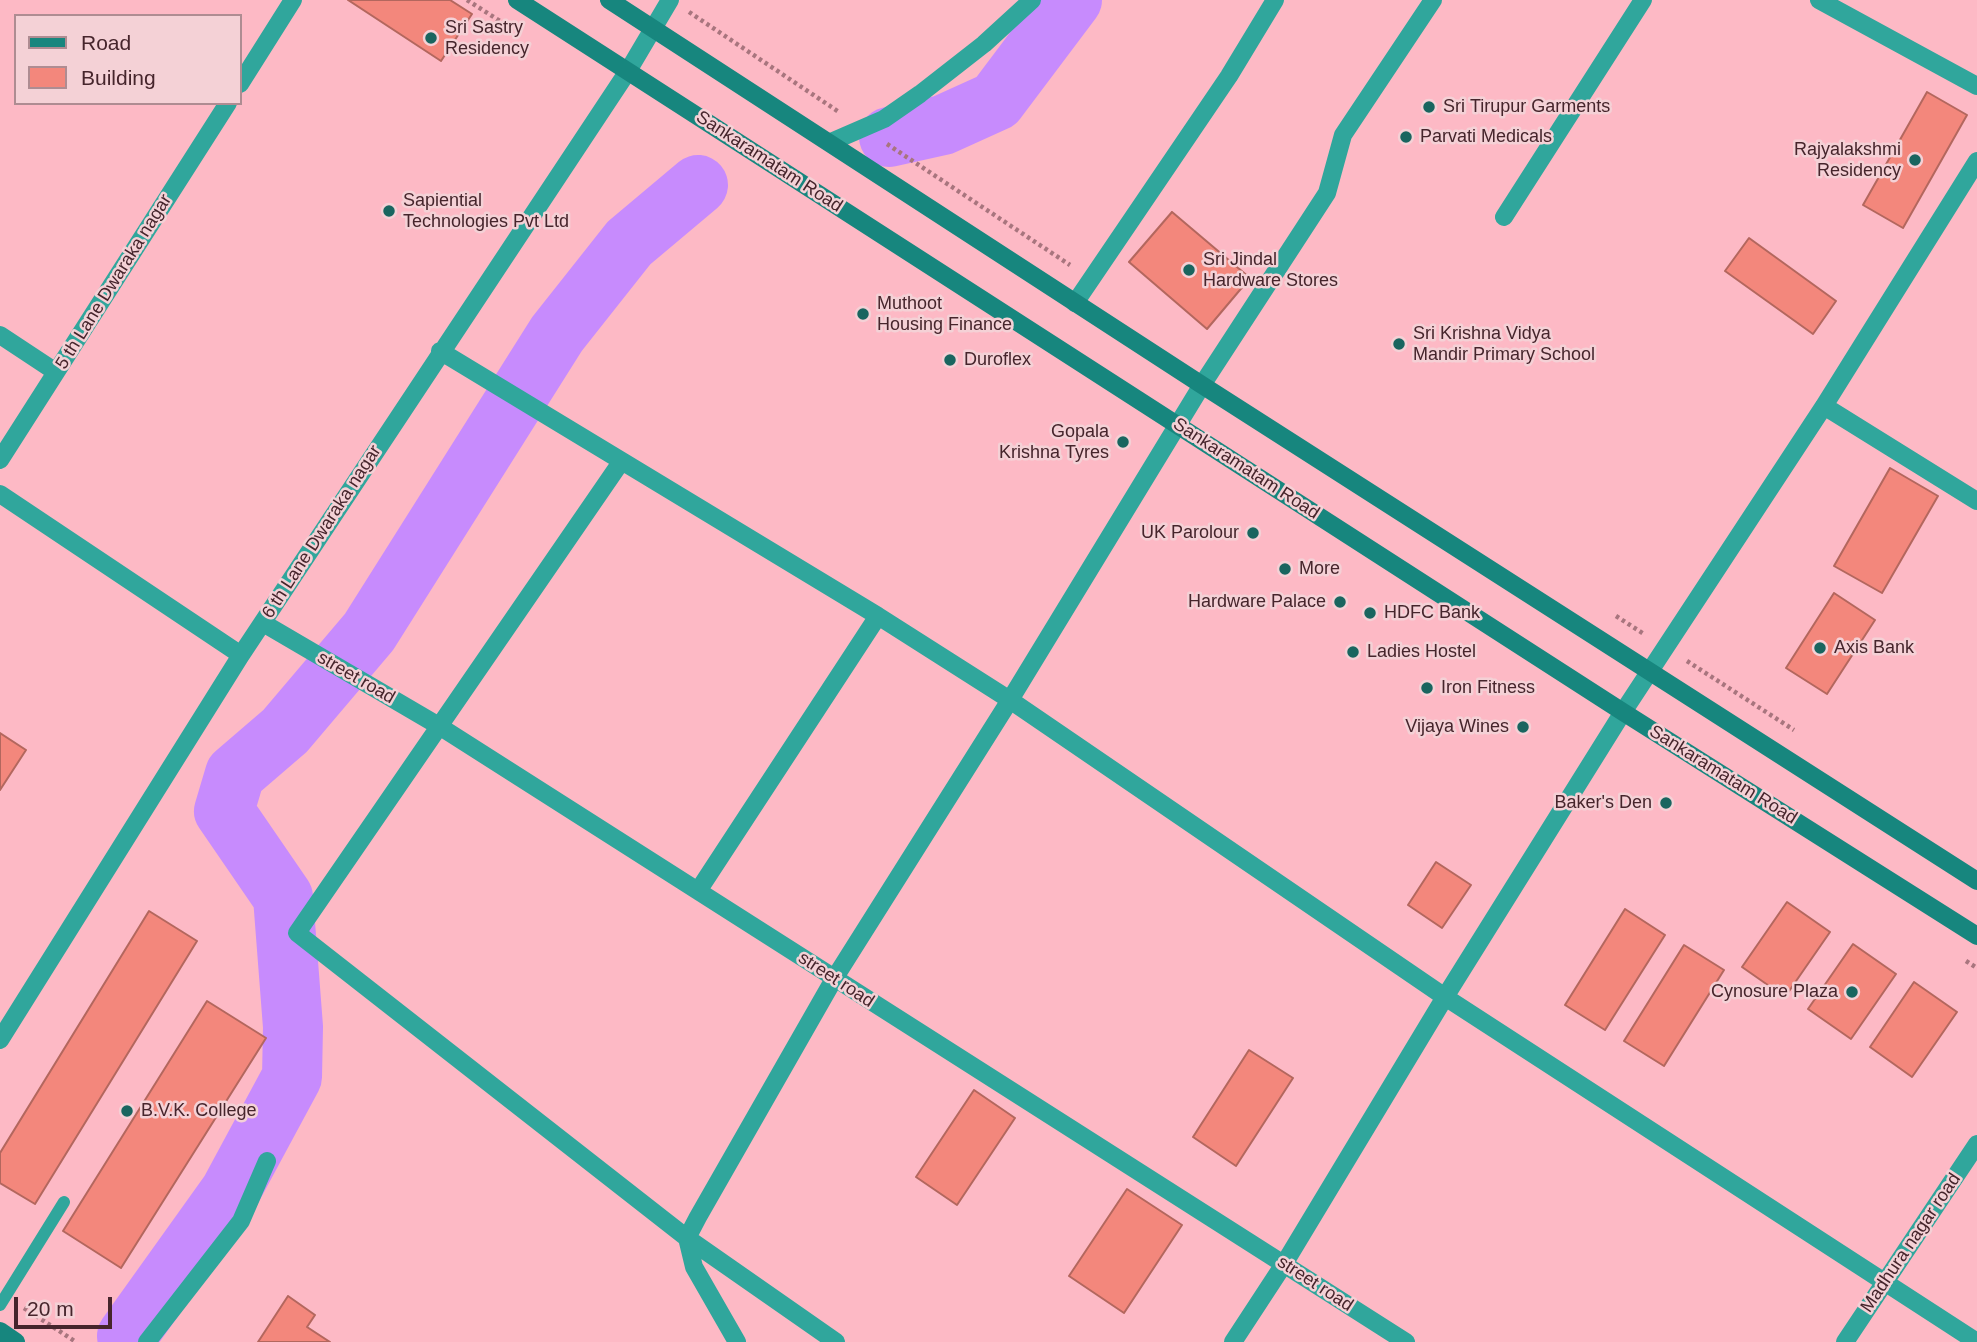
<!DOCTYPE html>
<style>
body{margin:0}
#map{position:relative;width:1977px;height:1342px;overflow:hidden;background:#fdb9c5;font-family:Helvetica,sans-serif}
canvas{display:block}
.legend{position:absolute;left:14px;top:14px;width:228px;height:91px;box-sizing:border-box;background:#f4d1d6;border:2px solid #ae8c92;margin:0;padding:9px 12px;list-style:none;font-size:21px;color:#46252c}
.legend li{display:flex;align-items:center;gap:14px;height:35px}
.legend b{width:35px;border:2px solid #ae8c92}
.scale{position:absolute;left:14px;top:1297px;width:98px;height:32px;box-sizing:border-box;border:4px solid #46252c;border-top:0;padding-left:9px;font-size:21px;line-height:24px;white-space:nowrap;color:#46252c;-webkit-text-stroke:5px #f4d1d6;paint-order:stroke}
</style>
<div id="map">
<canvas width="1977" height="1342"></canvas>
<ul class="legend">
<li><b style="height:9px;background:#17867e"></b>Road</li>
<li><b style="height:19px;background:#f3877c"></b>Building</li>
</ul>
<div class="scale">20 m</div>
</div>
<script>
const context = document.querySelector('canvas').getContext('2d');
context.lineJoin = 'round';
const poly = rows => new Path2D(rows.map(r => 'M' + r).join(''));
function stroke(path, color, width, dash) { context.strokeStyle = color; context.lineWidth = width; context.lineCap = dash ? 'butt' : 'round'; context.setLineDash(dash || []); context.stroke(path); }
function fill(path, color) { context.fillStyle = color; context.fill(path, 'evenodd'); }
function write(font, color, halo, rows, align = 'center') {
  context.font = font + ' Helvetica,sans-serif'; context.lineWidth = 5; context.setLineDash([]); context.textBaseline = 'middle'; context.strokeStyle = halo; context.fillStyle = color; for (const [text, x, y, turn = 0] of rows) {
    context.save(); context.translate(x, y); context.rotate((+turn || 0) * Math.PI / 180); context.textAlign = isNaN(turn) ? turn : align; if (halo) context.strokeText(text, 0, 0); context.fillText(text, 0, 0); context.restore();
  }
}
stroke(poly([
 [889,137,943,125,996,101,1072,0],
 [127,1336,230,1192,292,1077,293,1027,283,897,224,811,235,774,285,731,369,632,557,334,629,243,698,185]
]), '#c78bfd', 60);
const building = poly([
 [348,0,450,0,472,14,441,61,348,0],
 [1927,92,1967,115,1903,228,1863,205,1927,92],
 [1172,212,1250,278,1207,329,1129,262,1172,212],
 [1749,238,1836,301,1813,334,1725,271,1749,238],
 [1890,468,1938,496,1882,593,1834,566,1890,468],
 [1834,593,1875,620,1827,694,1786,668,1834,593],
 [0,733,26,750,0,790,0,733],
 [1436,862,1471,885,1442,928,1408,905,1436,862],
 [1787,902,1830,932,1785,997,1742,967,1787,902],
 [1625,909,1665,935,1605,1030,1565,1005,1625,909],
 [149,911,197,941,35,1204,0,1183,0,1153,149,911],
 [1853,944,1896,974,1851,1039,1808,1009,1853,944],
 [1684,945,1724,970,1664,1066,1624,1041,1684,945],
 [1914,982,1957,1012,1912,1077,1870,1047,1914,982],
 [207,1001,266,1038,121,1268,63,1231,207,1001],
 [1249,1050,1293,1078,1236,1166,1193,1137,1249,1050],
 [974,1090,1015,1118,957,1205,916,1177,974,1090],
 [1127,1189,1182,1225,1124,1313,1069,1276,1127,1189],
 [288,1296,315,1315,307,1327,330,1342,258,1342,288,1296]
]);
fill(building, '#f3877c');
stroke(building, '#b3675e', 2);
stroke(poly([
 [467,0,500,21],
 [689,12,839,112],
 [887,144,1070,265],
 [1616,616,1644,634],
 [1687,661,1794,730],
 [1966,961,1977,968],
 [24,1308,76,1342]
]), '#a8757e', 4.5, [3.5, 3.5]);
stroke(poly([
 [0,1305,64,1202]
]), '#30a69c', 12);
stroke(poly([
 [1819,0,1977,86],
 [240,84,293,0],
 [831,142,884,119,920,94,984,44,1032,0],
 [1504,217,1643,0],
 [1075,303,1229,76,1275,0],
 [0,335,56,372],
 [440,351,878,616,1010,700,1445,997,1977,1342],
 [1824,406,1977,501],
 [0,460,228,103],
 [621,462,297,933,687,1238,836,1342],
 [0,494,241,655],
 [263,623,439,726,1406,1342],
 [698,891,878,616],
 [0,1040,241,655,628,71,670,0],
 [147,1342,241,1221,267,1161],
 [737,1342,694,1267,687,1238,698,1217,834,979,1010,700,1202,385,1327,193,1343,135,1433,0],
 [1233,1342,1284,1264,1445,997,1623,712,1824,406,1977,161],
 [1845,1342,1977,1144]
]), '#30a69c', 18);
stroke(poly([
 [517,0,1623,712,1977,936],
 [609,0,1202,385,1977,881],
 [0,1331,16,1342]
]), '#17867e', 18);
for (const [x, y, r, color] of [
 [431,38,7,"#19655f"],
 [1429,107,7,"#19655f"],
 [1406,137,7,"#19655f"],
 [1915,160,7,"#19655f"],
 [389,211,7,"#19655f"],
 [1189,270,7,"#19655f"],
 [863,314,7,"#19655f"],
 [1399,344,7,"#19655f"],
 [950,360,7,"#19655f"],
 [1123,442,7,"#19655f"],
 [1253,533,7,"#19655f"],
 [1285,569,7,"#19655f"],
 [1340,602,7,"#19655f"],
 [1370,613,7,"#19655f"],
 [1820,648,7,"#19655f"],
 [1353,652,7,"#19655f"],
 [1427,688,7,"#19655f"],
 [1523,727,7,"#19655f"],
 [1666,803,7,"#19655f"],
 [1852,992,7,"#19655f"],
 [127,1111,7,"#19655f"]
]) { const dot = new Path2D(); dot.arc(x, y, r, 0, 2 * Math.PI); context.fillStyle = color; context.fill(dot); stroke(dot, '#f4d1d6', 2.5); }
write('18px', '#46252c', '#f4d1d6', [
 ["Sri Sastry",445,28],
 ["Residency",445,49],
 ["Sri Tirupur Garments",1443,107],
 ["Parvati Medicals",1420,137],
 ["Rajyalakshmi",1901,150,"right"],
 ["Residency",1901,171,"right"],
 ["Sapiential",403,201],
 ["Technologies Pvt Ltd",403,222],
 ["Sri Jindal",1203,260],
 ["Hardware Stores",1203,281],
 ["Muthoot",877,304],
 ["Housing Finance",877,325],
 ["Sri Krishna Vidya",1413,334],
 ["Mandir Primary School",1413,355],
 ["Duroflex",964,360],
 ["Gopala",1109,432,"right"],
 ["Krishna Tyres",1109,453,"right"],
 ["UK Parolour",1239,533,"right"],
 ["More",1299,569],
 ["Hardware Palace",1326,602,"right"],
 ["HDFC Bank",1384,613],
 ["Axis Bank",1834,648],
 ["Ladies Hostel",1367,652],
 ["Iron Fitness",1441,688],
 ["Vijaya Wines",1509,727,"right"],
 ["Baker's Den",1652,803,"right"],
 ["Cynosure Plaza",1838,992,"right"],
 ["B.V.K. College",141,1111]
], 'left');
write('18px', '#46252c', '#f4d1d6', [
 ["Sankaramatam Road",769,162,33],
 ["5 th Lane Dwaraka nagar",114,282,-58],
 ["Sankaramatam Road",1246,469,33],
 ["6 th Lane Dwaraka nagar",322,532,-57],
 ["street road",356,678,30],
 ["Sankaramatam Road",1723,775,32],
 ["street road",836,980,33],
 ["Madhura nagar road",1911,1243,-56],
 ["street road",1315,1284,33]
]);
</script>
